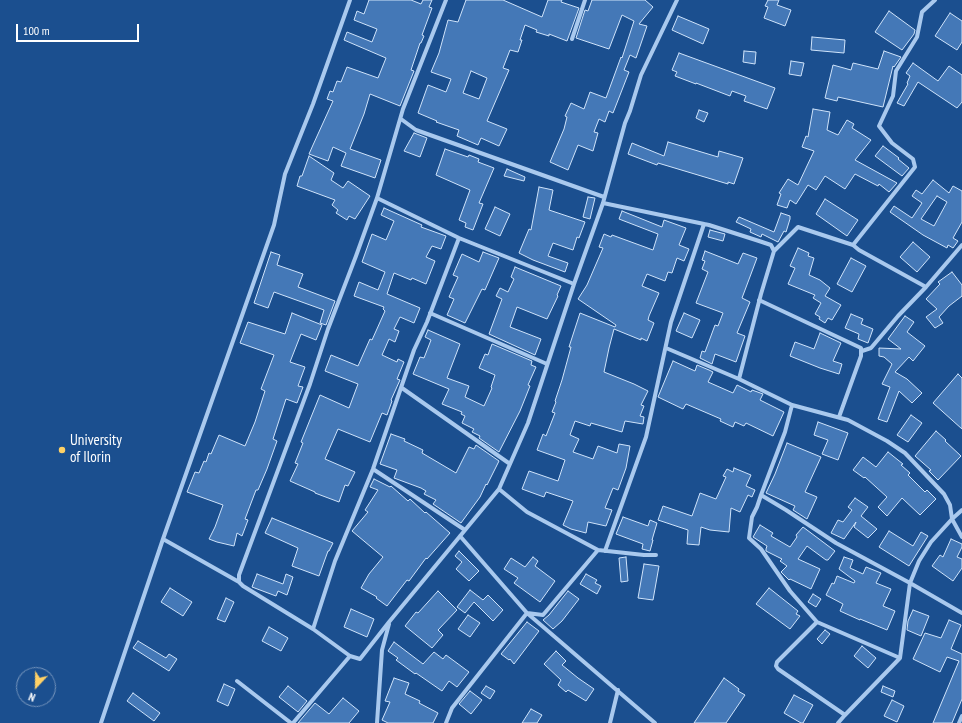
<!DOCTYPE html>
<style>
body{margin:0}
#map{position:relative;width:962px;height:723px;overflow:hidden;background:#1b4f8f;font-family:"PT Sans Narrow",sans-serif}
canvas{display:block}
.north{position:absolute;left:16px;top:667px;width:40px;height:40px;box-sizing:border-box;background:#1b4f8f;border:1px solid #7695bc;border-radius:50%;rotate:202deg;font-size:11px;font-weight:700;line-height:16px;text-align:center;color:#fff}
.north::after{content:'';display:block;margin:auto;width:14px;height:18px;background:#ffd166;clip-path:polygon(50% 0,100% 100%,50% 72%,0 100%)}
.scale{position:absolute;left:16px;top:24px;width:123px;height:18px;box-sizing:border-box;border:2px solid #fff;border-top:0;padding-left:5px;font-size:12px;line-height:14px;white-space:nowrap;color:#fff;-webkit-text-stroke:3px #1b4f8f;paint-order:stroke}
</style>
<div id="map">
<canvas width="962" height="723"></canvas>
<div class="north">N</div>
<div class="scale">100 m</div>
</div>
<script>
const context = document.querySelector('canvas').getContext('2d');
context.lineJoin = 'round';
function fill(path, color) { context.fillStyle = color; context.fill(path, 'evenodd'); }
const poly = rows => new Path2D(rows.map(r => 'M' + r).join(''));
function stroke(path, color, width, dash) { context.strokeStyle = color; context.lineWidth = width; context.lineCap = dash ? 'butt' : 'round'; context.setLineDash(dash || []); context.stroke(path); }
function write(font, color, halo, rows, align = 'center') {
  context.font = font + ' "PT Sans Narrow",sans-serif'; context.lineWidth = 3; context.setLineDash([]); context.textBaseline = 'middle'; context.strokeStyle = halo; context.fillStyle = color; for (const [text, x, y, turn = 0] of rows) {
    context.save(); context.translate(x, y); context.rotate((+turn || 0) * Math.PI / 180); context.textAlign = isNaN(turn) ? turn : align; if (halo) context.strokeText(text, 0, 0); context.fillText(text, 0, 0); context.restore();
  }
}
const building = poly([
 [369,0,411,0,421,4,423,0,432,0,429,7,432,8,422,35,424,36,421,43,420,43,411,70,414,71,400,106,370,94,364,114,350,149,381,160,375,178,341,166,346,153,333,147,328,161,309,154,313,145,333,101,327,99,330,91,333,92,337,81,341,82,347,67,378,78,386,58,344,40,347,32,372,42,377,29,354,20,357,11,364,14,369,0],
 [466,0,503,0,542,17,548,0,562,0,561,2,579,8,567,41,549,34,549,36,536,32,537,30,525,25,520,40,522,40,518,52,510,50,503,68,509,70,487,121,507,129,499,146,481,138,478,145,457,136,459,130,436,122,437,121,418,113,428,85,446,92,451,79,431,72,439,53,448,20,458,22,466,0],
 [471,71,487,78,479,99,463,93,471,71],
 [592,0,645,0,653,7,639,24,647,26,636,58,630,55,624,70,629,72,613,113,609,111,605,122,599,119,594,132,598,133,593,151,578,145,568,170,550,162,564,129,567,117,565,116,571,103,584,109,590,92,606,98,621,57,622,58,634,21,622,15,609,49,576,38,585,10,588,11,592,0],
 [768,0,779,0,777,5,791,10,785,26,764,18,768,7,765,6,768,0],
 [889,11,915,30,914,34,902,50,875,32,889,11],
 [950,13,962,21,962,42,957,50,935,36,950,13],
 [678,16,709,29,703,44,672,30,678,16],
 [812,37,845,40,844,53,811,50,812,37],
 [744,51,756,52,755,64,743,62,744,51],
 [884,51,901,57,894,67,893,66,883,107,838,97,837,101,825,98,833,65,851,70,853,63,878,69,884,51],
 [679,53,775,88,767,109,744,101,746,96,732,91,730,96,696,83,696,84,675,76,677,72,672,70,679,53],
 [791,61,804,63,801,76,789,74,791,61],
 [913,63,938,81,949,66,962,75,962,102,957,108,918,82,904,106,897,103,908,84,907,83,910,76,906,73,913,63],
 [813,109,830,112,827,130,838,135,847,120,854,124,852,128,871,140,855,160,897,183,889,192,879,184,878,186,855,174,845,189,825,176,816,190,808,185,796,204,790,200,787,208,777,205,781,194,779,193,788,179,798,185,814,151,802,147,806,136,808,137,813,109],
 [699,110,708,113,704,122,696,118,699,110],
 [414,133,427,138,420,157,404,151,414,133],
 [668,142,718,157,719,151,743,158,734,184,728,182,728,184,658,163,657,165,628,154,632,143,664,156,668,142],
 [883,146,899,158,898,159,909,168,902,176,875,156,883,146],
 [445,149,468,157,469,155,479,159,478,162,494,168,479,203,483,204,473,230,465,227,466,223,459,220,470,190,436,175,445,149],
 [309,156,334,173,331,180,343,188,348,181,370,196,355,219,349,216,347,220,336,213,338,210,332,205,335,200,297,186,300,176,302,176,309,156],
 [507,169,525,177,524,181,504,176,507,169],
 [933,180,949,193,953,186,962,191,962,222,953,238,958,241,953,248,948,245,947,248,923,235,890,212,894,206,912,218,922,203,912,196,916,190,922,194,933,180],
 [937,196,947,202,934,226,921,219,937,196],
 [539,187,553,190,549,210,585,222,579,238,577,237,573,250,553,243,548,256,568,263,565,272,533,260,519,253,529,229,531,230,539,187],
 [588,197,595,198,590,219,583,217,588,197],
 [825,199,858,220,847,236,816,214,825,199],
 [495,207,510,214,500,236,485,229,495,207],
 [384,208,422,225,421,227,446,236,441,249,432,246,426,257,435,261,426,284,412,278,411,280,394,273,387,294,420,308,414,323,400,317,394,329,399,331,395,342,389,339,382,355,397,362,398,359,404,362,397,379,400,380,391,400,392,401,387,415,382,413,370,442,338,429,325,459,355,472,348,486,345,485,339,502,315,493,315,492,290,481,298,464,295,463,303,443,301,442,320,395,349,408,358,384,325,371,331,355,358,366,370,339,372,340,385,311,383,309,384,307,354,296,359,282,378,290,385,272,362,262,372,234,386,240,394,221,381,215,384,208],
 [622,211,662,227,664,220,686,228,679,245,689,249,684,261,677,258,672,273,668,272,665,281,647,274,642,286,659,293,649,316,648,320,654,323,647,341,641,338,641,340,614,329,609,348,604,372,634,384,648,391,641,405,644,406,640,416,644,417,643,424,625,421,622,432,591,423,590,426,575,421,570,435,579,439,573,452,593,459,598,446,617,453,619,444,630,446,626,468,618,490,613,488,605,508,612,510,606,526,588,522,586,533,571,529,563,525,573,501,546,492,544,497,522,489,529,471,558,481,565,460,537,450,543,434,546,436,555,413,552,412,556,402,555,401,562,380,571,347,569,347,580,313,615,327,616,325,578,299,587,285,603,248,599,247,604,234,611,237,612,235,653,250,658,234,619,219,622,211],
 [781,213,790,216,790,219,786,232,784,231,778,242,762,234,761,237,750,232,751,229,736,222,739,217,774,232,781,213],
 [710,230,725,234,723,241,708,237,710,230],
 [913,242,930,257,917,272,900,257,913,242],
 [798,248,809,253,808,256,814,258,809,275,820,280,830,288,825,296,841,305,832,320,828,318,825,323,819,319,820,317,815,314,821,303,813,298,815,295,788,284,795,268,790,266,798,248],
 [705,251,738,264,743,253,757,258,742,298,750,302,737,333,745,336,736,362,715,354,712,364,700,358,702,351,705,352,715,325,718,326,723,313,696,303,708,272,702,269,705,261,702,260,705,251],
 [271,252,280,255,277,265,303,274,298,287,335,301,326,325,320,323,324,310,274,292,268,308,254,303,271,252],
 [483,252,499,258,485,290,482,289,465,323,447,315,454,299,449,297,458,277,453,275,462,254,479,262,483,252],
 [851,258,866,266,852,292,837,284,851,258],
 [515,267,561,286,557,295,558,296,547,319,517,307,510,327,541,339,535,355,489,334,502,299,496,296,500,288,508,292,514,279,511,277,515,267],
 [952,272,962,285,962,296,949,306,939,317,943,323,935,328,926,317,937,309,926,299,940,284,938,282,952,272],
 [292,313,322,325,316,340,301,334,290,362,305,367,298,386,303,387,297,403,286,399,273,439,277,441,267,469,258,490,256,490,245,519,248,520,242,536,237,533,234,546,217,542,209,539,215,527,223,505,187,492,195,472,199,473,204,461,206,462,209,453,211,454,219,435,245,446,255,422,265,391,261,389,274,355,240,343,248,322,285,334,292,313],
 [684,313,700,320,692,338,676,331,684,313],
 [851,314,863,319,861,324,873,329,868,343,858,339,859,334,845,328,851,314],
 [905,316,914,322,907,332,925,346,913,361,909,357,895,372,907,379,922,393,912,403,899,391,887,422,878,419,890,387,882,384,892,364,884,357,879,356,879,348,901,349,888,339,905,316],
 [428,330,460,344,447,378,469,386,465,397,484,406,492,388,491,387,495,375,479,368,485,354,488,355,492,344,532,361,531,365,536,367,528,385,530,386,520,411,499,452,479,438,480,436,472,432,474,429,462,423,465,416,461,414,462,412,442,404,449,389,413,374,420,357,424,358,431,340,425,337,428,330],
 [820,333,841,343,833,361,842,364,839,374,820,368,790,356,795,342,814,349,820,333],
 [673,361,695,371,697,365,709,370,713,372,708,382,733,393,737,385,751,392,752,390,763,394,760,400,784,412,773,436,746,423,744,426,735,422,733,427,720,421,721,419,686,404,683,409,658,397,673,361],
 [958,374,962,378,962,429,933,403,958,374],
 [911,415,922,423,908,442,897,435,911,415],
 [818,422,848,433,838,460,822,454,828,440,814,435,818,422],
 [936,431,946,440,945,441,961,456,938,480,929,471,931,470,915,456,936,431],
 [391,434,405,439,404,441,423,450,422,453,456,473,469,447,474,449,476,445,499,461,487,485,486,484,480,497,461,523,433,504,436,500,424,494,426,491,421,488,394,478,397,470,380,464,391,434],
 [787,443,821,457,805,492,817,497,807,519,793,510,795,506,766,493,775,474,787,443],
 [888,452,903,464,901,465,910,473,908,475,925,492,927,490,936,499,920,515,902,498,887,516,878,507,887,497,865,477,864,478,853,470,863,457,876,467,888,452],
 [734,468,751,475,746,486,755,490,752,497,748,495,740,512,731,508,729,532,710,530,701,527,699,545,687,544,688,530,658,520,663,506,692,516,700,493,716,499,726,477,723,476,727,469,733,472,734,468],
 [374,479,390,487,391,486,408,501,410,499,425,513,426,512,450,533,427,559,426,558,409,581,407,580,387,606,376,598,377,597,361,588,369,574,383,557,352,531,368,512,365,510,378,490,370,487,374,479],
 [855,498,868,507,861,516,877,529,868,538,854,527,856,522,844,539,831,533,838,520,843,522,852,510,848,507,855,498],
 [623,517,648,526,650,520,657,523,652,540,653,540,650,551,642,549,643,544,616,534,623,517],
 [272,518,333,543,329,551,328,551,319,576,292,566,298,548,265,533,272,518],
 [760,525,773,533,771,536,790,547,797,537,796,535,803,527,835,551,828,560,826,560,807,546,798,559,820,569,811,589,790,579,789,580,781,572,787,566,780,561,782,559,766,551,766,549,767,546,753,537,760,525],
 [889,531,913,546,921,532,928,536,909,566,879,547,889,531],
 [951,539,962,544,962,547,957,557,962,559,962,568,953,581,932,566,940,555,943,557,951,539],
 [459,551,479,571,469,581,456,569,462,562,455,556,459,551],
 [533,557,538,561,535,566,555,581,540,602,514,583,518,578,504,569,511,558,525,567,533,557],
 [626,557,628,581,621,582,619,558,626,557],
 [844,557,853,560,850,568,863,574,866,567,881,573,876,583,891,589,883,606,895,611,887,630,860,619,860,620,840,611,843,604,826,595,832,583,834,584,837,576,854,583,855,581,839,569,844,557],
 [644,564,659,566,653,600,638,598,644,564],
 [257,574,283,584,286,574,293,577,287,595,278,591,276,596,252,587,257,574],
 [586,574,597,580,595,583,601,586,597,594,580,584,586,574],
 [170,588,192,602,183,616,161,602,170,588],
 [769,588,798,611,796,614,800,616,790,629,756,604,769,588],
 [470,590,483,600,488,595,503,610,493,621,474,602,465,613,457,607,470,590],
 [438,591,457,610,438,630,443,635,432,648,405,626,416,612,418,613,438,591],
 [568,591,579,599,562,621,553,629,543,620,549,615,568,591],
 [813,594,821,599,816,607,808,602,813,594],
 [226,598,234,602,225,622,217,619,226,598],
 [351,609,374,619,367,637,344,627,351,609],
 [913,610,929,616,921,636,907,630,908,621,913,610],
 [468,615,480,623,470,637,458,629,468,615],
 [949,620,961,625,951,649,962,654,962,699,952,723,933,723,959,661,947,657,940,672,913,659,925,633,941,638,949,620],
 [527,622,539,631,514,664,510,659,509,660,501,654,527,622],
 [269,627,288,638,281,651,262,641,269,627],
 [825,630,830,634,822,644,817,639,825,630],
 [138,641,166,658,169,654,177,659,169,671,133,648,138,641],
 [394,642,423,664,434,652,443,659,446,655,469,672,457,687,449,681,442,691,416,673,415,674,396,660,398,658,388,651,394,642],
 [862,646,876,658,868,668,854,656,862,646],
 [556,651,566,661,562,665,578,678,594,689,586,701,568,690,566,692,558,685,561,680,544,664,556,651],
 [394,678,409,683,405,694,420,701,419,703,438,713,433,723,388,723,382,720,390,702,385,701,394,678],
 [724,678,739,689,738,691,745,695,726,723,694,723,724,678],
 [224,684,235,689,228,706,217,701,224,684],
 [288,686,307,701,298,712,279,697,288,686],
 [486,686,495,691,490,699,481,693,486,686],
 [883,686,895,691,893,697,881,692,883,686],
 [470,691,482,700,471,714,459,704,470,691],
 [133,693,160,713,154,721,127,701,133,693],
 [794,695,813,705,803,723,801,723,784,713,794,695],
 [343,698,359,711,349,723,298,723,315,703,329,714,343,698],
 [892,700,904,706,897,722,884,716,892,700],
 [531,709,542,715,537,723,522,723,531,709]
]);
fill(building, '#4478b7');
stroke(building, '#cfe3fa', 1);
stroke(poly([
 [572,39,585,0],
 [401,119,416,130,604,197],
 [377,198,459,238,574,284],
 [603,203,709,225,759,241,771,245,774,251,761,294,739,379,666,348],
 [853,245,915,167,913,159,892,143,879,126,893,96,896,71,917,37,922,12,935,0],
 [774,251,798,227,853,245,859,250,926,287],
 [759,300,861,348,861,356,839,417],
 [430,313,547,364],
 [862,351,871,348,898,316,926,287,962,245],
 [739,379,792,405,848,420,887,441,905,453,944,494,950,505,952,519,962,537],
 [402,388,510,464],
 [792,405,785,432,761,495,757,507,752,517,749,538,761,549,790,591,817,622,900,658],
 [373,469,465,530],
 [499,489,527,512,598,550,644,555,656,555],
 [761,495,786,510,836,543,910,583,962,613],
 [460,536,527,613,655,723],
 [163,539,239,582,243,586,313,629,350,656,360,659,389,622,499,489,528,423,574,284,603,203,625,123,630,111,641,75,677,0],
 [605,551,646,437,671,322,704,224],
 [239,582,239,575,310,384,328,329,356,256,377,198,403,109,446,0],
 [817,622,777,662,776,666,778,669,845,715],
 [313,629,335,561,373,469,414,350,427,322,459,238],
 [237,681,291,723],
 [101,723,163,539,274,225,285,174,313,104,350,0],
 [293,723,350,656],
 [377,723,382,650,389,624],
 [446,723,452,708,527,613,543,615,598,550],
 [610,723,618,690],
 [838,723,845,715,900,658,910,583,919,561,931,542,952,519,962,510],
 [959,723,962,716]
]), '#a9c9ee', 4);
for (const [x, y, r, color] of [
 [62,450,4,"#ffd166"]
]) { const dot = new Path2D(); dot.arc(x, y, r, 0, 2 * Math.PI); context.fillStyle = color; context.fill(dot); stroke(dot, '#1b4f8f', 1.5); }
write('15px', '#fff', '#1b4f8f', [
 ["University",70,441],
 ["of Ilorin",70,458]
], 'left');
</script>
